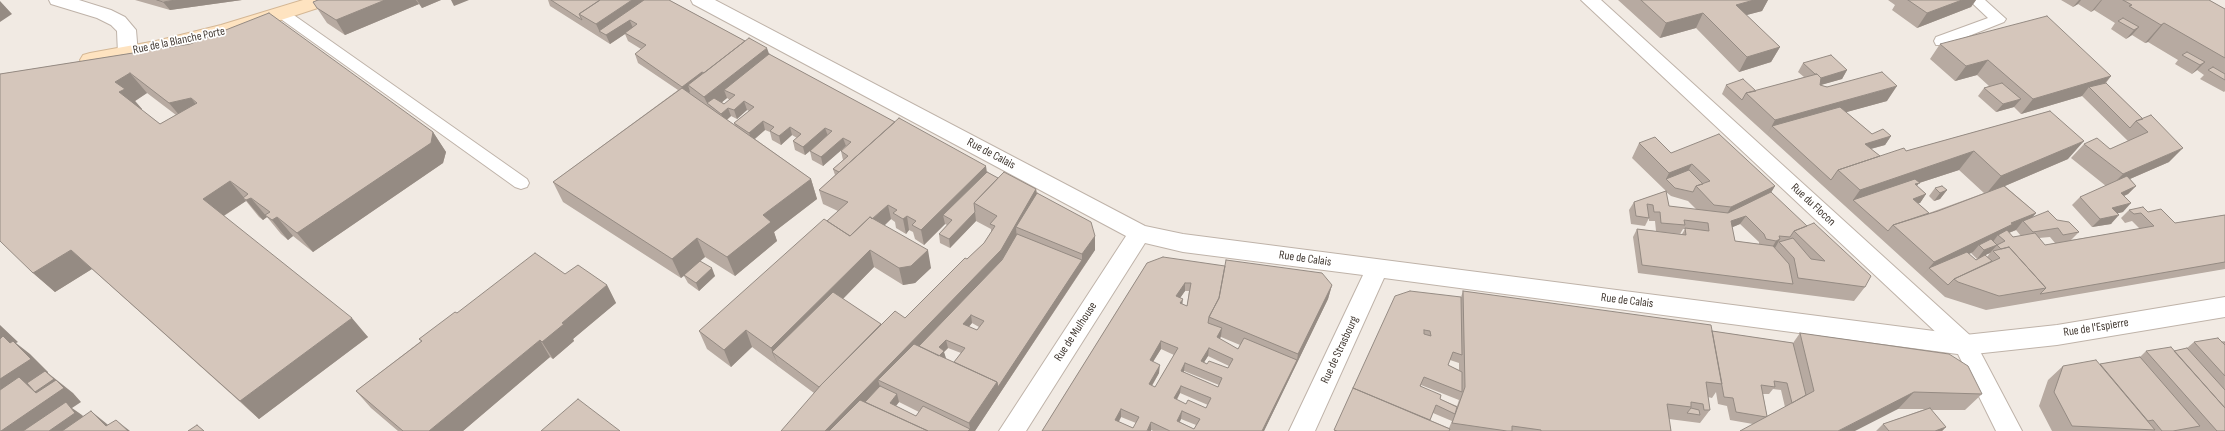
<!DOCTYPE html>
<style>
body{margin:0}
canvas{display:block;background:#f1eae3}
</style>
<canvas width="2225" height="431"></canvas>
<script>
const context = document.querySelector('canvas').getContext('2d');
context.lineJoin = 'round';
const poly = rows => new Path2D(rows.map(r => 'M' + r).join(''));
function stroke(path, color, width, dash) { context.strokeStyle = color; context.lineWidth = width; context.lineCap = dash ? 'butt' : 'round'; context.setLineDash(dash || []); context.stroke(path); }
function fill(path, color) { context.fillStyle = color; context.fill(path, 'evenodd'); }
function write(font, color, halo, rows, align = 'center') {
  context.font = font + ' "Sofia Sans Condensed",sans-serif'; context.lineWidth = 3.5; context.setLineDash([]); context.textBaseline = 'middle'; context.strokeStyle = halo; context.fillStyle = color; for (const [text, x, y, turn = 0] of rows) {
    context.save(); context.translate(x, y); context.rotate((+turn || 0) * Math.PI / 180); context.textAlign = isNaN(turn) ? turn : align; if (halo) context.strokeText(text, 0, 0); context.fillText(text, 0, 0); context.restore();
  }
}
const service = poly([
 [1969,0,1985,0,2006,19,2004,22,1946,45,1936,45,1934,41,1936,37,1988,18,1969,0],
 [283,9,288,11,527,179,529,183,527,187,521,189,515,187,278,17,276,14,278,11,283,9]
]);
const minor = poly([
 [49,0,79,0,111,10,125,17,136,30,138,54,135,59,128,61,121,59,118,54,117,31,111,25,97,18,51,4,49,0],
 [691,0,715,0,1145,226,1183,234,1965,335,2057,325,2225,297,2225,317,2057,345,1965,355,1384,278,1315,431,1289,431,1363,275,1183,252,1145,243,1026,431,999,431,1126,236,693,4,691,0]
]);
const tertiary = poly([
 [1581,0,1601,0,1973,338,2022,431,1996,431,1957,352,1581,0]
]);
const secondary = poly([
 [303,0,332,0,330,4,232,36,156,55,90,67,83,65,80,60,83,55,90,53,156,41,221,25,303,0]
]);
stroke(service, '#bfb3a9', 2);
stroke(minor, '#bfb3a9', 2);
stroke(tertiary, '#bfb3a9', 2);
stroke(secondary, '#d4b795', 2);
fill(service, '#fff');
fill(minor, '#fff');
fill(tertiary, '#fff');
fill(secondary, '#fee3c0');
fill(poly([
 [135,0,242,0,170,10],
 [318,0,441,0,422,8,419,4,345,35,327,23,313,2],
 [548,0,669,0,998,178,1036,189,1037,193,1095,236,1095,250,975,431,814,393,752,347,731,367,707,349,699,331,838,211,823,204,819,190,835,175,833,169,843,160,841,151,846,147,846,146,823,166,812,160,810,151,805,155,795,150,793,141,797,138,792,135,781,145,772,140,770,132,765,130,755,139,811,179,817,199,774,232,777,241,735,276,705,257,700,261,715,276,699,291,688,283,684,276,681,278,563,202,553,182,678,90,638,63,635,54,641,49,628,41,625,34,610,44,550,6],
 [727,98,730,100,724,104,722,102],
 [747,110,749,111,734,123,735,125,727,120,731,116,737,119],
 [891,219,895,222,896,228,906,234,909,230,913,232,915,239,924,245,945,224,947,225,939,234,940,243,950,248,976,221,991,229,991,232,984,243,905,318,881,324,843,299,874,267,903,285,915,283,931,268,884,226],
 [972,323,979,327,977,330,969,327],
 [948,348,961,353,954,362,945,359,944,352],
 [899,402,919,412,916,416,896,406],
 [1618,0,1768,0,1762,11,1746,15,1780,47,1771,62,1739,72,1696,28,1660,38],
 [1888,0,1976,0,1971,7,1917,28,1892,10,1895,5],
 [2061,0,2209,0,2225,9,2225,91,2224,92,2200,79,2204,75,2197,70,2192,74,2175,64,2178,60,2148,42,2145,43,2132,35,2126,39,2111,29,2115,23,2094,10,2091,12,2078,4,2073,7],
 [190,44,433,132,446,152,443,163,313,252,293,236,288,240,281,234,267,217,263,220,259,217,246,201,224,216,368,337,259,419,92,269,55,292,33,273,0,74],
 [147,93,176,115,160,124,141,110,142,109,135,101],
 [1940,44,2111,76,2106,83,2143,119,2169,162,2130,179,2136,186,2128,194,2124,196,2123,212,2117,213,2111,224,2092,227,2072,205,2080,197,2106,186,2071,158,2084,144,2110,149,2128,141,2082,96,2021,114,2014,107,1996,112,1978,96,1984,88,1989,86,1977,75,1955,81,1930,59],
 [1803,63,1847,70,1842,79,1820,85,1887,101,1846,112,1872,134,1891,136,1885,145,1871,149,1880,156,1906,151,2050,111,2068,159,2005,186,2036,213,2032,218,2057,220,2079,232,2071,240,2140,229,2132,221,2125,223,2121,218,2129,210,2148,212,2175,223,2225,215,2225,269,1986,310,1945,297,1722,94,1726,85,1756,91,1804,77,1798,72],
 [1959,170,1984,193,1929,213,1918,203,1920,203,1926,194,1917,186,1919,183],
 [2016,230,2021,236,2013,237,2009,233],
 [2050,237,2055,243,2045,245,2039,238],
 [1973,252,1971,253,1977,259,1984,256,1976,260,1969,254],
 [1990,253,1987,257,1985,255],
 [1639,143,1775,186,1771,192,1865,287,1854,301,1638,273,1633,237,1637,229,1682,234,1685,229,1683,229,1680,234,1656,231,1655,221,1649,221,1649,218,1645,226,1631,224,1629,210,1634,202,1666,191,1632,158],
 [1666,192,1671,196,1688,201,1697,210,1669,206],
 [1740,224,1759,242,1759,244,1735,241,1732,227],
 [1935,188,1947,190,1940,199,1934,201,1929,196],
 [1147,263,1332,285,1328,299,1264,431,1153,431,1151,430,1042,431],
 [1185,291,1189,291,1187,306,1182,305,1180,298],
 [1221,337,1240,345,1238,349,1220,339],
 [1161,349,1174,355,1155,387,1152,386,1159,373,1153,362],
 [1208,356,1229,366,1228,368,1207,364,1204,362],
 [1184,371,1219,385,1218,387,1184,372],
 [1180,393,1208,405,1206,408,1186,404,1177,400],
 [1121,417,1136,423,1133,428,1119,422],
 [1181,419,1196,425,1194,429,1180,422],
 [565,274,607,285,616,303,573,339,574,341,553,359,550,357,463,431,398,431,371,408,356,391,421,341,419,339,457,313],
 [1463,291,1712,331,1793,343,1800,333,1982,394,1965,410,1931,410,1946,427,1942,431,1876,431,1883,424,1925,409,1898,409,1753,424,1730,420,1727,406,1718,404,1716,392,1712,398,1708,397,1710,410,1700,423,1669,419,1671,431,1334,431,1353,388,1461,297],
 [1450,360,1459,363,1459,370,1448,365],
 [1421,385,1459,400,1457,406,1440,399,1421,386],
 [1773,389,1781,390,1785,407,1767,416,1763,394,1769,394],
 [1433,413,1452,421,1449,428,1430,420],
 [2194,342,2225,342,2225,431,2052,431,2039,406,2048,380,2063,366,2100,364,2140,357,2146,351,2174,351,2187,348]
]), '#b7aaa1');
fill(poly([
 [176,0,242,0,170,10,163,2],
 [385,0,416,0,419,4,345,35,336,20],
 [417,0,441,0,422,8],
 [451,0,469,0,454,6],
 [632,0,658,0,658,1,630,21,633,28,625,33,625,34,610,44,606,35,599,31,603,39,596,24],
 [1754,0,1768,0,1762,11,1728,20,1736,5],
 [1962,0,1976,0,1971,7,1917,28,1927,13],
 [2079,0,2081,0,2078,4,2073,7],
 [2101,0,2102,0,2094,10,2091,12],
 [0,1,12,14,0,22],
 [1703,13,1696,28,1660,38,1666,23],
 [2164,23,2148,42,2145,43,2161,25],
 [2139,27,2132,35,2126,39,2134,30],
 [1780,47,1771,62,1739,72,1747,57],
 [767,48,772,62,724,90,727,98,714,109,707,103,704,97],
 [1988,60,1977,75,1955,81,1966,66],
 [2205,62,2197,70,2192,74,2200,65],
 [1847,70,1842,79,1814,87,1820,78],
 [702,72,705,80,688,85,690,92,686,95,682,87],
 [130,73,147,93,135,101,142,109,136,113,119,92,115,82],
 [2111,76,2098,91,2089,87,2082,96,2021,114,2033,99],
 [1897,86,1887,101,1778,131,1772,126,1767,135,1775,120],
 [191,98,207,118,186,123,169,103],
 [2021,99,2014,107,1996,112,2003,104],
 [744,101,747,110,737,119,734,110],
 [728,108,731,116,724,122,721,114],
 [763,121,765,130,752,141,749,133],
 [790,127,792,135,781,145,779,136],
 [825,128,828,136,805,155,803,147],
 [433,132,446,152,443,163,313,252,297,233],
 [1891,136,1885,145,1859,152,1865,144],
 [843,138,846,146,823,166,821,157],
 [2084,141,2068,159,1986,194,2001,176],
 [2183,148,2169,162,2109,188,2123,174],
 [1974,151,1959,170,1919,183,1913,191,1853,200,1860,190],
 [1692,164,1684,178,1666,179,1669,173],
 [986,166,988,180,943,215,945,224,924,245,921,230],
 [811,179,817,199,774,232,777,241,735,276,727,257,763,215],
 [230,181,246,200,243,198,246,201,220,218,203,199],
 [1775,186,1766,201,1722,222,1731,207],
 [2136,186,2128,194,2113,201,2121,193],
 [1036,189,1038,208,1016,227,1017,242,921,353,878,380,882,394,847,431,825,431],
 [1947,190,1940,199,1934,201,1940,193],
 [1926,194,1920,203,1906,207,1913,199],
 [251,198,267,217,263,220,246,200],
 [2131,203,2123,212,2104,217,2112,208],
 [888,205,891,219,854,254,850,239],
 [975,212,976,221,950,248,949,239],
 [2036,213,2026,224,2023,221,2016,230,2003,235,1998,235,1992,243,1979,245,1973,252,1933,271,1929,268,1922,276,1934,262,2011,223],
 [2119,215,2111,224,2092,227,2100,219],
 [907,216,909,230,906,234,903,219],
 [1746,216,1740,224,1726,230,1731,221],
 [277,217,293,236,288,240,272,220],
 [1095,236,1095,250,1082,269,1082,254],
 [697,238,705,257,681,278,672,259],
 [1780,239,1775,248,1771,249,1776,241],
 [1997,245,1990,253,1977,259,1984,250],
 [71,250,92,269,55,292,33,273],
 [870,250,874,267,783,360,772,352,778,365,771,348],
 [928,250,931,268,915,283,903,285,899,268],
 [1082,260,1082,269,975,431,968,431,970,429,969,423,997,382],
 [712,268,715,276,699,291,696,283],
 [1185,283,1185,291,1176,304,1176,296],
 [607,285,616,303,573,339,574,341,553,359,542,342,562,323],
 [1332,285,1328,299,1264,431,1262,431,1297,360,1298,354],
 [1183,299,1182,307,1180,303],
 [971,315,972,323,964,332,963,324],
 [352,318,368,337,259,419,240,401],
 [0,325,18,342,16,343,30,354,48,372,48,373,73,393,81,402,72,408,82,415,97,431,1,431,0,411],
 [1222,328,1221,336,1216,345,1217,337],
 [746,330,752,347,731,367,724,350],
 [540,340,550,357,463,431,429,431],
 [946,340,948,348,944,352,946,358,937,368,939,347],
 [1161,341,1161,349,1149,368,1150,360],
 [1209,348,1208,356,1200,369,1201,361],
 [1185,363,1184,371,1180,379,1181,371],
 [1160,365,1159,373,1148,392,1149,384],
 [1181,386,1180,393,1173,406,1174,398],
 [1914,392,1898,409,1855,431,1838,431],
 [897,394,899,402,892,411,890,403],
 [1121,409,1121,417,1115,428,1115,420],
 [91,411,107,424,114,431,106,426],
 [1182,411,1181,419,1176,428,1177,421],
 [116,420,130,431,128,431],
 [1151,422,1151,431,1147,431],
 [1946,427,1942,431,1935,431]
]), '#958b83');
const building = poly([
 [157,0,176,0,163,2,157,0],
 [318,0,385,0,336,20,317,8,313,2,318,0],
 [551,0,600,0,579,14,582,20,551,0],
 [600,0,632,0,596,24,579,14,600,0],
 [644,0,669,0,745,41,704,73,702,72,682,87,635,54,646,45,625,33,637,24,630,20,606,35,599,31,644,0],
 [1641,0,1754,0,1736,5,1780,47,1747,57,1703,13,1666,23,1641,0],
 [1908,0,1962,0,1927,13,1908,0],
 [2123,0,2209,0,2225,9,2225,58,2164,23,2161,25,2129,6,2132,5,2123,0],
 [269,13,433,132,431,143,297,233,277,217,272,220,265,215,270,212,251,198,246,200,243,198,248,194,230,181,203,199,352,318,240,401,71,250,33,273,0,241,0,74,190,44,269,13],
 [130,73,169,103,191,98,197,103,160,124,119,92,125,89,115,82,130,73],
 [2047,16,2111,76,2033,99,1988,60,1966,66,1940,44,2047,16],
 [2123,18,2139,27,2134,30,2118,21,2123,18],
 [749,38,767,48,704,97,688,85,749,38],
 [2187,52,2205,62,2200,65,2182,55,2187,52],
 [769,54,895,122,839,172,833,169,848,156,841,151,851,142,843,138,821,157,810,151,832,131,825,128,803,147,793,141,801,134,790,127,779,136,770,131,774,127,763,121,749,133,734,123,754,107,744,101,734,110,728,108,721,114,707,103,714,98,724,104,735,95,724,90,769,54],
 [1831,55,1847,70,1821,78,1817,74,1815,74,1803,63,1831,55],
 [2213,67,2225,74,2225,80,2208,70,2213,67],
 [1882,72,1897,86,1775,120,1746,93,1817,74,1821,78,1820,85,1827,87,1882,72],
 [1743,79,1756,91,1746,93,1742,100,1726,85,1743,79],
 [2002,83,2021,99,2003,104,1984,88,2002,83],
 [2106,83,2143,119,2136,121,2130,128,2089,87,2106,83],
 [682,88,811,179,763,215,771,222,727,257,697,238,672,259,553,182,682,88],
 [1840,107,1872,134,1883,129,1891,136,1865,144,1880,156,1838,170,1831,180,1772,126,1840,107],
 [2050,111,2084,141,2001,176,1974,151,1860,190,1838,170,1904,148,1906,151,2050,111],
 [2151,115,2183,148,2123,174,2084,144,2097,138,2110,149,2148,132,2136,121,2151,115],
 [899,118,986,166,921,230,912,225,916,221,907,216,903,219,893,213,897,210,888,205,872,219,870,217,850,236,827,221,848,202,819,190,899,118],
 [1719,134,1775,186,1731,207,1714,205,1696,186,1710,181,1692,164,1669,173,1639,143,1655,137,1671,153,1719,134],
 [1689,170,1703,184,1696,186,1693,192,1675,188,1666,179,1689,170],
 [987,172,998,178,974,203,975,212,949,239,939,234,952,220,943,215,987,172],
 [1004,172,1036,189,1001,250,825,431,781,431,821,385,895,311,905,318,965,258,967,259,984,243,995,226,990,224,997,216,974,203,1004,172],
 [2127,176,2136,186,2121,193,2131,203,2112,208,2119,215,2100,219,2080,197,2127,176],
 [1915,179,1920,183,1915,184,1926,194,1913,199,1929,213,1893,225,1888,231,1853,200,1915,179],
 [1942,186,1947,190,1940,193,1935,188,1942,186],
 [2004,186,2036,213,2011,223,2013,224,1934,262,1893,225,1938,211,2004,186],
 [1666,191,1669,206,1728,213,1771,192,1807,226,1794,231,1790,237,1779,236,1780,239,1776,241,1766,239,1764,234,1746,216,1731,221,1735,241,1773,246,1789,264,1793,284,1642,265,1637,229,1686,235,1685,228,1709,231,1708,223,1684,220,1685,225,1661,223,1660,212,1654,212,1653,205,1647,204,1649,218,1636,216,1634,202,1666,191],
 [1037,193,1091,222,1095,236,1082,254,1016,227,1037,193],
 [2143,207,2148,212,2161,209,2175,223,2225,215,2225,262,2040,294,2046,288,2009,247,2001,249,1997,245,1984,250,1979,245,1991,239,1997,245,2005,241,1998,235,2007,230,2013,237,2035,233,2045,245,2154,226,2141,213,2134,214,2129,210,2143,207],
 [2048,211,2057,220,2069,222,2079,232,2063,235,2058,228,2033,232,2023,221,2048,211],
 [870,217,928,250,911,266,899,268,870,250,771,348,746,330,724,350,699,331,824,219,850,236,870,217],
 [1814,223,1871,276,1865,287,1798,278,1794,258,1779,242,1793,238,1811,259,1825,261,1794,231,1814,223],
 [1017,234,1082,260,998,387,997,382,954,362,965,348,946,340,939,347,944,351,939,356,919,346,1002,260,1017,234],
 [971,315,984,321,977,330,963,324,971,315],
 [2009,247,2046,288,1999,296,1958,282,1954,279,2000,258,1993,251,2009,247],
 [1967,252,1976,260,1985,255,1992,261,1954,279,1948,285,1929,268,1967,252],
 [535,253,565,274,578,265,607,285,562,323,564,324,542,342,540,340,429,431,403,431,356,391,422,341,419,339,455,312,457,313,535,253],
 [1163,257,1225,266,1219,298,1209,317,1208,323,1222,328,1217,337,1238,349,1244,338,1297,360,1262,431,1170,431,1151,422,1147,431,1042,431,1147,263,1163,257],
 [1185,283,1191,283,1187,306,1180,303,1183,299,1176,296,1185,283],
 [1161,341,1178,348,1155,387,1149,384,1160,365,1150,360,1161,341],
 [1209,348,1233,359,1228,368,1209,361,1207,364,1201,361,1209,348],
 [1185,363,1222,378,1218,387,1181,371,1185,363],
 [1181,386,1211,398,1206,408,1188,400,1186,404,1174,398,1181,386],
 [1121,409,1139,417,1133,428,1115,420,1121,409],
 [1182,411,1200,419,1194,429,1177,421,1182,411],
 [1226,260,1322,273,1332,285,1298,354,1209,317,1219,298,1226,260],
 [700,261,712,268,696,283,684,275,700,261],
 [1410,291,1461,297,1462,355,1453,352,1448,365,1462,372,1462,392,1424,377,1420,386,1441,395,1440,399,1457,407,1455,414,1436,405,1430,420,1353,388,1395,296,1410,291],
 [1424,330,1430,331,1431,336,1424,334,1424,330],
 [1463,291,1711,325,1722,384,1706,382,1710,410,1704,410,1703,404,1691,402,1691,407,1667,404,1671,431,1541,431,1541,430,1512,426,1512,431,1507,431,1452,423,1465,387,1463,291],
 [833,292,881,324,819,387,772,352,833,292],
 [1712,331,1793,343,1806,395,1792,403,1787,383,1774,381,1775,387,1761,385,1767,416,1766,417,1736,412,1733,398,1724,397,1712,331],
 [1800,333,1949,354,1968,366,1982,394,1914,392,1838,431,1740,431,1814,391,1800,333],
 [3,336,10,343,13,341,31,359,0,379,0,339,3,336],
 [2218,338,2225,345,2225,376,2194,342,2218,338],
 [2222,342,2225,342,2225,345,2222,342],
 [914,344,997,382,969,423,878,380,914,344],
 [2171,347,2225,408,2225,431,2217,431,2146,351,2171,347],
 [2187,348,2225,390,2225,408,2174,351,2187,348],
 [2140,357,2200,426,2173,431,2162,431,2153,420,2148,421,2100,364,2140,357],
 [2096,360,2155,430,2072,426,2054,392,2063,366,2096,360],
 [45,371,54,379,35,392,27,383,45,371],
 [19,377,36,393,56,380,64,388,1,431,0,431,0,390,19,377],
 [880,386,897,394,890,403,916,416,923,406,970,429,968,431,928,431,865,402,880,386],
 [1353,388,1450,429,1449,431,1337,431,1334,430,1353,388],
 [578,399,620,431,541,431,578,399],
 [860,400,928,431,829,431,860,400],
 [66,402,75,413,49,431,23,431,66,402],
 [1691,408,1699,410,1700,415,1687,413,1691,408],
 [1930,408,1946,427,1935,431,1889,431,1883,424,1930,408],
 [91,411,106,426,116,420,128,431,62,431,91,411],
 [197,425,204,431,188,431,197,425]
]);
fill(building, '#d5c6bb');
stroke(building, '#958b83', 1);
write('12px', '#433a33', '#fff', [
 ["Rue de la Blanche Porte",179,41,-12],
 ["Rue de Calais",991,154,28],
 ["Rue du Flocon",1813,205,43],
 ["Rue de Calais",1305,259,8],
 ["Rue de Calais",1627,301,7],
 ["Rue de l'Espierre",2096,328,-9],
 ["Rue de Mulhouse",1076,332,-57],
 ["Rue de Strasbourg",1340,350,-65]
]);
</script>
